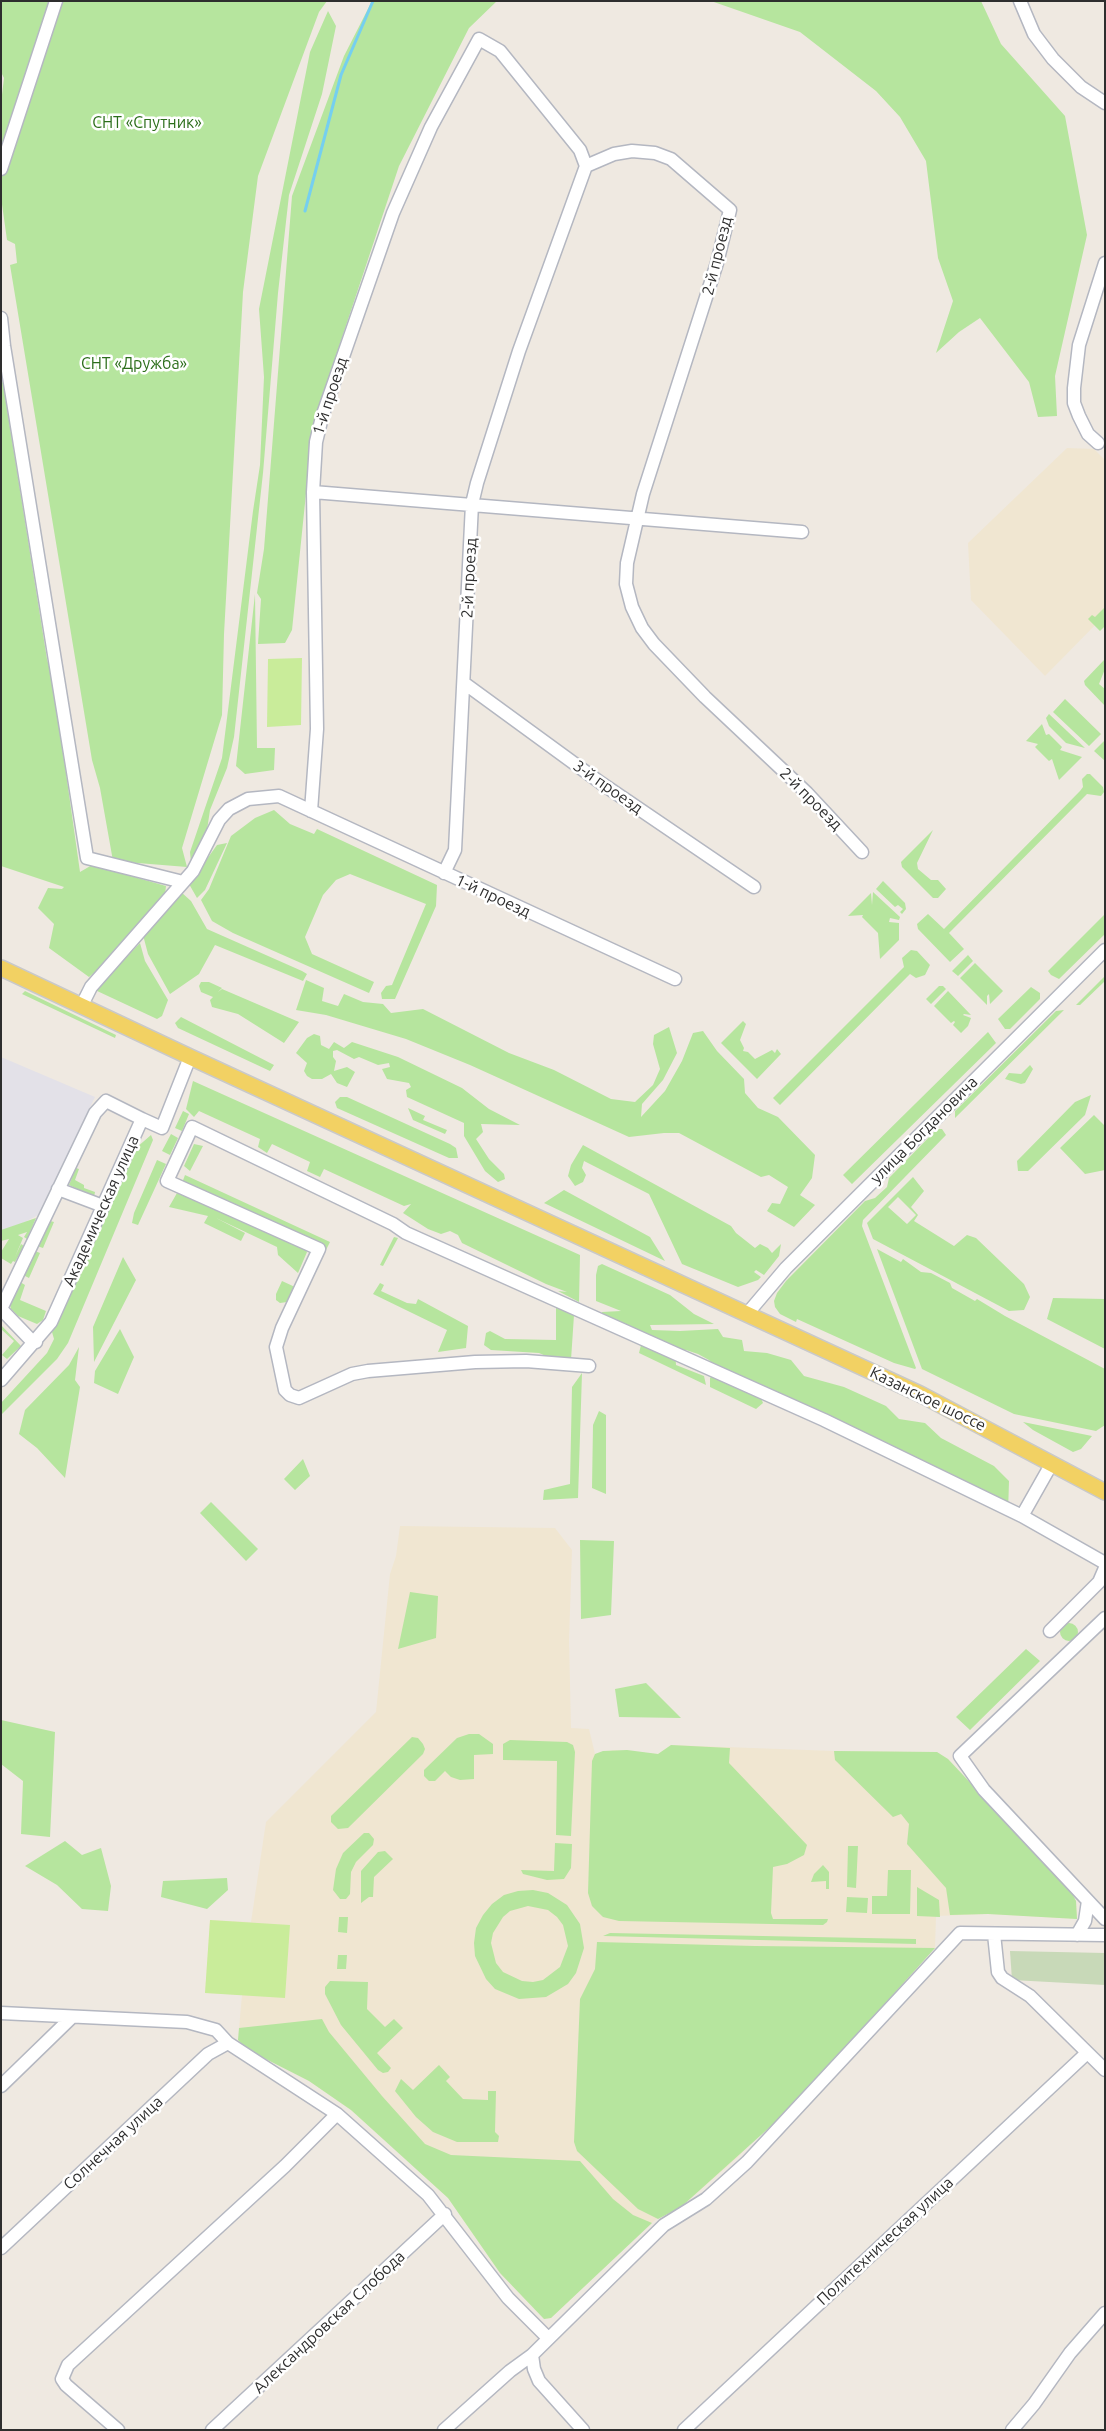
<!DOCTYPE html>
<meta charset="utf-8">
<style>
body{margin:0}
#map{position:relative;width:1106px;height:2431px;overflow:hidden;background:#efe9e1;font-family:Ubuntu,sans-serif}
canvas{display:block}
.frame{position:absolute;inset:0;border:2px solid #2e2e2e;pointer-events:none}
</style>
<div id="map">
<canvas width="1106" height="2431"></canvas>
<div class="frame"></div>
</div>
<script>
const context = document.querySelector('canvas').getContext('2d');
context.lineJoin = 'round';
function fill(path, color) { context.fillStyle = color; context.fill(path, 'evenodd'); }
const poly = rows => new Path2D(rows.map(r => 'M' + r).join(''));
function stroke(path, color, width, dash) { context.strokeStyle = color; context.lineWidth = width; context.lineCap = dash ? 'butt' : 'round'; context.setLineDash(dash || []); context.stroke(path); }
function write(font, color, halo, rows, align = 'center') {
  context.font = font + ' Ubuntu,sans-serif'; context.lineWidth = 5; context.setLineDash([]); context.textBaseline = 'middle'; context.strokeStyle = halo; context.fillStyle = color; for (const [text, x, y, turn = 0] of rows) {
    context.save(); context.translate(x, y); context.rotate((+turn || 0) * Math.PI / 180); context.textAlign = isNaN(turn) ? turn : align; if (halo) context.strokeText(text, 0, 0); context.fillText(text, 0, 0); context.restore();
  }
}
fill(poly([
 [1,1057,95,1097,38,1215,1,1235]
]), '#e3e1e8');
fill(poly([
 [1067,448,1094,449,1105,460,1105,615,1045,676,971,600,968,543],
 [400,1526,555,1528,572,1550,569,1640,571,1728,589,1729,595,1754,613,1750,658,1754,671,1745,834,1751,937,1752,948,1759,1076,1901,1077,1919,988,1914,936,1916,935,1948,885,2004,738,2157,681,2207,655,2220,551,2318,544,2319,500,2273,448,2198,351,2110,309,2081,238,2040,242,1995,205,1993,210,1920,251,1922,266,1822,376,1712,390,1574,396,1556]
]), '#f0e6d1');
fill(poly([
 [1,1,327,1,319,12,258,176,243,292,224,634,222,715,182,848,187,867,113,861,100,788,92,760,10,265,17,263,15,244,7,240,1,197,1,103,4,78,1,72],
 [372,1,497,1,469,28,399,166,313,425,292,630,285,643,258,644,261,599,257,593,264,549,292,196,344,56],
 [711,1,981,1,1001,44,1065,116,1087,235,1055,376,1057,416,1038,417,1029,382,980,318,959,332,936,353,953,301,938,258,926,161,900,117,876,91,800,32],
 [328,11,336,26,322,94,289,195,278,293,263,473,234,737,227,768,210,810,207,830,191,863,190,852,222,758,253,511,260,465,264,377,259,309,310,52],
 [1,371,47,659,53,681,80,872,92,865,166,886,165,895,117,953,89,977,49,948,54,924,38,908,48,888,62,889,64,887,1,866],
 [255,594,257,748,275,748,274,770,245,774,236,766],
 [1105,607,1105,626,1100,631,1088,619,1092,615,1095,617],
 [1104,660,1105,669,1099,684,1105,689,1105,706,1085,685,1084,681],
 [1065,699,1101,734,1089,746,1053,712],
 [1049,714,1085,748,1066,743,1049,726,1046,718],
 [1042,724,1046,735,1049,734,1062,747,1060,750,1082,757,1059,780,1052,759,1049,761,1035,747,1038,744,1026,741],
 [1105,740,1105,761,1094,751],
 [1087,774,1090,774,1103,787,1104,792,1101,796,1087,794,949,933,964,949,950,962,918,929,917,924,928,914,944,929,1080,791,1083,787,1082,779],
 [274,810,290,824,314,834,317,829,437,885,436,906,395,999,382,999,381,993,386,986,392,985,426,904,350,874,336,880,323,895,305,937,312,954,374,982,369,993,233,933,212,921,201,900,209,889,231,836,255,818],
 [933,830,917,863,918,869,931,880,938,880,946,889,938,898,933,898,902,867,901,862],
 [227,843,205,890,197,898,189,884,217,845],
 [883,881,905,903,906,909,902,914,900,912,903,909,898,905,895,907,876,889],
 [181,892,191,901,207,929,302,971,307,974,303,981,215,945,199,974,170,994,148,954,143,935],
 [873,892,900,917,899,920,890,918,889,922,899,923,899,940,880,959,878,933,862,917,863,915,848,916,871,893,872,905],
 [1105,914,1105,934,1059,979,1051,975,1048,971],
 [140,943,145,961,168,1000,162,1016,157,1019,95,990],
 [911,950,917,951,930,965,925,975,916,978,910,974,780,1105,773,1098,904,967,902,958],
 [968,955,973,961,958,976,952,971],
 [975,963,1003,991,990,1004,989,994,987,996,987,1005,960,978],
 [1105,976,1105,981,1080,1005,1076,1005],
 [306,980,324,988,322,1001,338,1006,344,994,363,1002,383,1004,391,1013,423,1009,509,1053,554,1070,611,1099,635,1102,653,1085,660,1069,653,1044,654,1035,669,1027,677,1053,663,1080,642,1104,641,1117,665,1091,682,1061,693,1033,703,1031,717,1051,744,1079,745,1093,758,1108,778,1117,815,1155,812,1178,800,1195,815,1205,794,1227,767,1211,772,1203,780,1204,788,1187,769,1175,761,1177,679,1133,664,1133,629,1137,470,1065,406,1039,326,1015,296,1010],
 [201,982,209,982,222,988,218,992,222,989,299,1022,284,1043,238,1014,212,1007,210,1000,213,997,201,992,199,986],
 [939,986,943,986,946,989,931,1004,926,999],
 [1031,987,1040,993,1040,999,1010,1029,1005,1029,998,1019],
 [25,991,116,1035,115,1038,22,994],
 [948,991,971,1015,964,1014,963,1015,971,1018,968,1026,961,1033,953,1025,955,1022,954,1021,951,1023,934,1006],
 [1064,1010,955,1118,955,1111,1056,1011],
 [181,1017,274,1065,270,1071,178,1028,175,1023],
 [743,1021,746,1024,740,1040,744,1048,743,1051,748,1052,755,1059,772,1050,775,1053,777,1049,781,1054,757,1079,721,1043],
 [988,1032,996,1043,852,1184,843,1175],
 [314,1034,320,1036,321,1045,329,1049,334,1042,344,1048,352,1042,398,1057,462,1088,489,1109,520,1125,481,1124,483,1132,476,1139,489,1159,504,1174,505,1179,498,1182,485,1171,464,1136,464,1123,407,1097,406,1090,411,1087,409,1083,387,1079,382,1069,390,1067,389,1063,378,1065,359,1057,354,1059,337,1050,333,1051,333,1057,336,1061,334,1071,347,1067,355,1072,347,1087,337,1083,331,1074,322,1079,312,1079,307,1076,304,1071,307,1063,296,1053,307,1038],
 [1030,1065,1033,1069,1025,1083,1021,1084,1005,1079,1009,1073,1021,1074],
 [193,1081,580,1255,579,1302,558,1291,567,1292,546,1284,462,1243,458,1235,450,1231,441,1234,428,1229,403,1213,411,1204,404,1206,324,1169,320,1177,307,1171,310,1162,272,1144,267,1153,258,1147,260,1139,199,1111,194,1117,186,1109],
 [1091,1095,1085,1115,1028,1171,1018,1171,1017,1161,1075,1102],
 [340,1097,347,1097,450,1144,456,1148,458,1158,449,1158,337,1108,335,1102],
 [408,1108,425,1116,423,1120,447,1130,445,1134,413,1120],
 [183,1111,189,1114,182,1131,175,1128],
 [1094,1115,1105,1126,1105,1170,1085,1174,1060,1148],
 [937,1129,942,1129,946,1135,863,1220,862,1226,916,1368,915,1369,894,1363,797,1319,796,1322,780,1314,775,1307,774,1301,777,1293,786,1281,865,1201,875,1198,887,1187,889,1178],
 [171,1134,178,1138,170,1155,162,1151],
 [151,1135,153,1140,68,1343,57,1359,1,1415,1,1403,47,1353,54,1339,52,1332,136,1148],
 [194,1144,203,1146,190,1171,184,1166],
 [583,1145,731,1226,736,1233,755,1248,760,1244,768,1248,772,1253,781,1244,779,1256,764,1275,756,1270,754,1272,761,1277,758,1280,738,1287,682,1264,649,1194,584,1161,582,1168,586,1175,583,1182,575,1186,568,1176,571,1165],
 [157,1160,166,1164,138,1225,132,1223,134,1213],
 [76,1168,79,1169,75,1180,84,1185,84,1188,95,1192,94,1197,69,1185],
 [185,1175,330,1242,326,1250,190,1188,182,1183],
 [913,1177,924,1191,911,1207,918,1215,914,1221,954,1246,967,1235,976,1238,1024,1284,1030,1297,1024,1310,1009,1311,873,1239,867,1223],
 [898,1197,916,1215,907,1224,888,1207],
 [564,1190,650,1237,665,1261,544,1203],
 [177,1193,305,1248,307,1252,298,1273,278,1255,277,1247,216,1218,245,1233,241,1241,204,1223,208,1216,169,1207],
 [36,1218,27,1239,24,1237,27,1232,18,1235,23,1238,15,1257,21,1244,24,1246,15,1262,13,1261,11,1264,1,1258,1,1252,9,1239,1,1241,1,1230],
 [50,1221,54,1222,43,1248,37,1246],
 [394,1237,398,1238,383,1266,380,1265],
 [877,1249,901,1262,903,1259,921,1272,931,1273,950,1283,952,1288,975,1301,977,1299,1005,1316,1105,1369,1105,1425,1096,1431,1014,1414,922,1369],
 [35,1251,40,1253,29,1278,23,1275],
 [123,1257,136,1280,94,1362,93,1327],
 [602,1264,670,1295,694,1314,714,1324,650,1325,652,1330,680,1331,718,1329,723,1337,742,1340,744,1351,767,1353,791,1360,804,1376,844,1387,886,1406,899,1419,925,1423,941,1438,994,1466,1009,1481,1008,1513,756,1386,763,1403,756,1409,710,1387,710,1378,718,1370,709,1360,698,1354,686,1350,675,1350,676,1365,704,1376,706,1385,639,1353,644,1333,604,1325,602,1312,621,1311,596,1301,596,1275,598,1266],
 [282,1281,295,1287,287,1302,280,1303,276,1300,276,1294],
 [20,1282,25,1285,20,1300,46,1311,43,1320,37,1324,18,1316,11,1309,10,1305],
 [380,1283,384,1285,381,1291,407,1303,416,1304,418,1299,468,1326,466,1348,438,1352,447,1330,373,1294],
 [1053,1298,1105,1299,1105,1349,1047,1319],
 [556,1306,574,1315,571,1360,553,1359,539,1353,491,1350,484,1345,486,1333,490,1331,505,1339,556,1340],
 [1,1325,21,1346,7,1359,2,1355,14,1341,1,1329],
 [120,1329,134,1357,118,1394,94,1383,95,1371],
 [79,1347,75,1380,80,1387,65,1478,37,1448,19,1434,25,1410,69,1365],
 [582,1373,578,1498,543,1500,544,1490,570,1484,572,1387],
 [599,1411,606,1415,606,1494,592,1488,593,1425],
 [1023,1422,1092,1436,1081,1449,1073,1452,1033,1430],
 [303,1459,310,1476,295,1490,284,1479],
 [211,1502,258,1549,246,1561,200,1513],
 [580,1540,614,1541,611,1615,581,1619],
 [410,1592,438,1596,436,1638,398,1649],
 '1060 1632a9 9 0 1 1 18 0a9 9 0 1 1-18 0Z',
 [1026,1649,1040,1661,970,1730,956,1717],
 [646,1683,681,1718,619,1717,615,1689],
 [1,1720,55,1732,50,1837,21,1834,23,1781,1,1764],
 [469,1734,479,1734,493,1744,493,1754,474,1755,474,1779,460,1780,451,1777,445,1771,435,1781,429,1781,424,1776,424,1770,457,1738],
 [412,1737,418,1738,423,1744,425,1749,423,1754,348,1828,338,1829,331,1822,331,1816],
 [510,1740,567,1742,573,1745,575,1752,571,1836,556,1835,557,1761,503,1760,503,1744],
 [671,1745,730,1748,729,1763,807,1845,804,1855,787,1864,773,1867,771,1913,773,1919,828,1919,827,1922,823,1925,619,1921,603,1917,592,1906,588,1893,592,1761,595,1754,603,1751,627,1750,658,1754],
 [834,1751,937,1752,948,1759,1070,1889,1076,1901,1077,1919,988,1914,950,1915,946,1888,907,1844,909,1824,901,1814,893,1817,835,1760],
 [364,1833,369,1833,374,1839,373,1845,356,1862,351,1872,350,1894,346,1899,340,1899,333,1890,336,1869,343,1853],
 [65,1841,82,1855,101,1848,111,1886,108,1911,82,1909,57,1885,25,1866],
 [555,1843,572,1844,571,1868,564,1879,547,1880,523,1874,521,1870,554,1871],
 [848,1846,858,1846,856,1888,847,1887],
 [385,1851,393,1859,374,1877,373,1897,369,1897,361,1903,361,1871,378,1852],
 [823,1865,829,1872,829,1889,826,1889,826,1881,811,1882,814,1874],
 [888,1870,911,1870,910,1914,872,1914,872,1896,887,1896],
 [227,1878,228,1890,207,1909,161,1897,163,1881],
 [917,1887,939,1900,940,1917,917,1916],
 [533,1890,548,1893,567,1905,580,1924,584,1948,576,1973,568,1984,546,1997,519,1999,495,1989,486,1979,475,1956,474,1943,476,1928,483,1915,492,1904,504,1895,518,1891],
 [528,1906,548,1910,557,1917,563,1925,568,1946,560,1967,543,1980,533,1982,522,1981,503,1972,496,1963,491,1943,493,1933,503,1917,510,1911],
 [847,1897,868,1898,867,1913,846,1912],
 [339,1917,348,1917,347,1933,338,1932],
 [610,1933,916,1939,916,1944,603,1936],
 [597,1942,755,1946,935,1948,790,2109,681,2207,658,2219,638,2209,577,2151,574,2142,580,1999,595,1969],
 [338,1955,347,1955,346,1969,337,1969],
 [330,1981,368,1982,367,2009,385,2027,394,2019,403,2028,377,2053,391,2068,388,2072,383,2073,378,2070,341,2025,325,1994,325,1987],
 [322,2019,329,2032,382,2096,425,2144,451,2155,580,2161,613,2199,633,2215,652,2223,551,2318,544,2319,500,2273,448,2198,351,2110,309,2081,246,2049,238,2040,239,2028],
 [439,2065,450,2077,446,2081,463,2099,488,2100,488,2091,496,2091,495,2132,499,2136,498,2142,457,2142,433,2132,416,2117,395,2091,401,2079,413,2090]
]), '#b6e59e');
fill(poly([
 [1010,1951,1105,1953,1105,1985,1012,1980]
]), '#c8d9b8');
fill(poly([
 [302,658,301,725,267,727,268,659],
 [210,1920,290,1925,285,1998,205,1993]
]), '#c9ec9a');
stroke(poly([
 [305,211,341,75,373,1]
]), '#75cff0', 3);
const minor = poly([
 [1020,1,1034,34,1053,59,1081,87,1105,103],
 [1,169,56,1],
 [1,318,4,346,87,858,183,882],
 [1098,443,1088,434,1079,416,1074,403,1074,388,1079,345,1105,263],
 [313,492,802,532],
 [464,683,601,783,754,887],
 [311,811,317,729,313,492,316,442,322,417,393,213,431,127,479,39,500,51,580,150,586,166],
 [444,873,455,850,472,504,477,483,519,351,586,166,614,154,632,151,655,153,671,159,730,210,717,263,643,494,627,563,626,584,632,607,642,628,654,644,705,697,807,793,862,852],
 [82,1005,91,987,193,871,219,820,229,809,248,799,279,796,675,979],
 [58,1189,103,1206],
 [1,1309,95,1113,106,1101,142,1119],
 [1,1309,29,1338,36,1342],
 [747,1314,786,1268,1105,950],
 [589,1366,526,1361,475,1362,368,1371,352,1374,299,1398,290,1395,285,1390,276,1347,282,1328,319,1249,167,1181,192,1127,393,1224,406,1233,824,1420,1022,1516,1105,1563],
 [1,1380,51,1322,142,1119,162,1128,190,1057],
 [1022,1516,1052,1463],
 [1105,1618,960,1756,984,1790,1105,1919],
 [1050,1631,1099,1582,1105,1568],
 [994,1934,998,1972,1002,1978,1030,1996,1105,2070],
 [1077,1935,1085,1921,1088,1901],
 [1,2013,187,2022,216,2030,228,2043,337,2114,428,2195,508,2298,548,2338],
 [1,2086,71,2018],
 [1,2248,208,2054,228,2043],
 [532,2355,534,2369,539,2381,583,2430],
 [118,2430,66,2385,62,2379,68,2365,285,2166,337,2114],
 [212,2430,445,2214],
 [444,2430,510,2371,532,2355,664,2225,706,2199,747,2162,960,1933,1105,1935],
 [684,2430,1087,2053],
 [1012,2430,1034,2404,1070,2353,1105,2313]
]);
const major = poly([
 [1,968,190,1057,920,1394,1105,1492]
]);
stroke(minor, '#b4b7c1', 15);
stroke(major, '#c9c9c9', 18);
stroke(minor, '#fff', 12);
stroke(major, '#f2d163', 15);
write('16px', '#2c6e1b', '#fff', [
 ["СНТ «Спутник»",147,123],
 ["СНТ «Дружба»",134,364]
]);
write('16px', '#2e2e2e', '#fff', [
 ["2-й проезд",717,256,-76],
 ["1-й проезд",330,396,-72],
 ["2-й проезд",469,578,-87],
 ["3-й проезд",608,787,35],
 ["2-й проезд",811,799,45],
 ["1-й проезд",493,896,25],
 ["улица Богдановича",924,1130,-45],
 ["Академическая улица",101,1211,-66],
 ["Казанское шоссе",928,1399,26],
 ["Солнечная улица",113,2143,-43],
 ["Политехническая улица",885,2241,-43],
 ["Александровская Слобода",329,2322,-43]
]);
</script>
